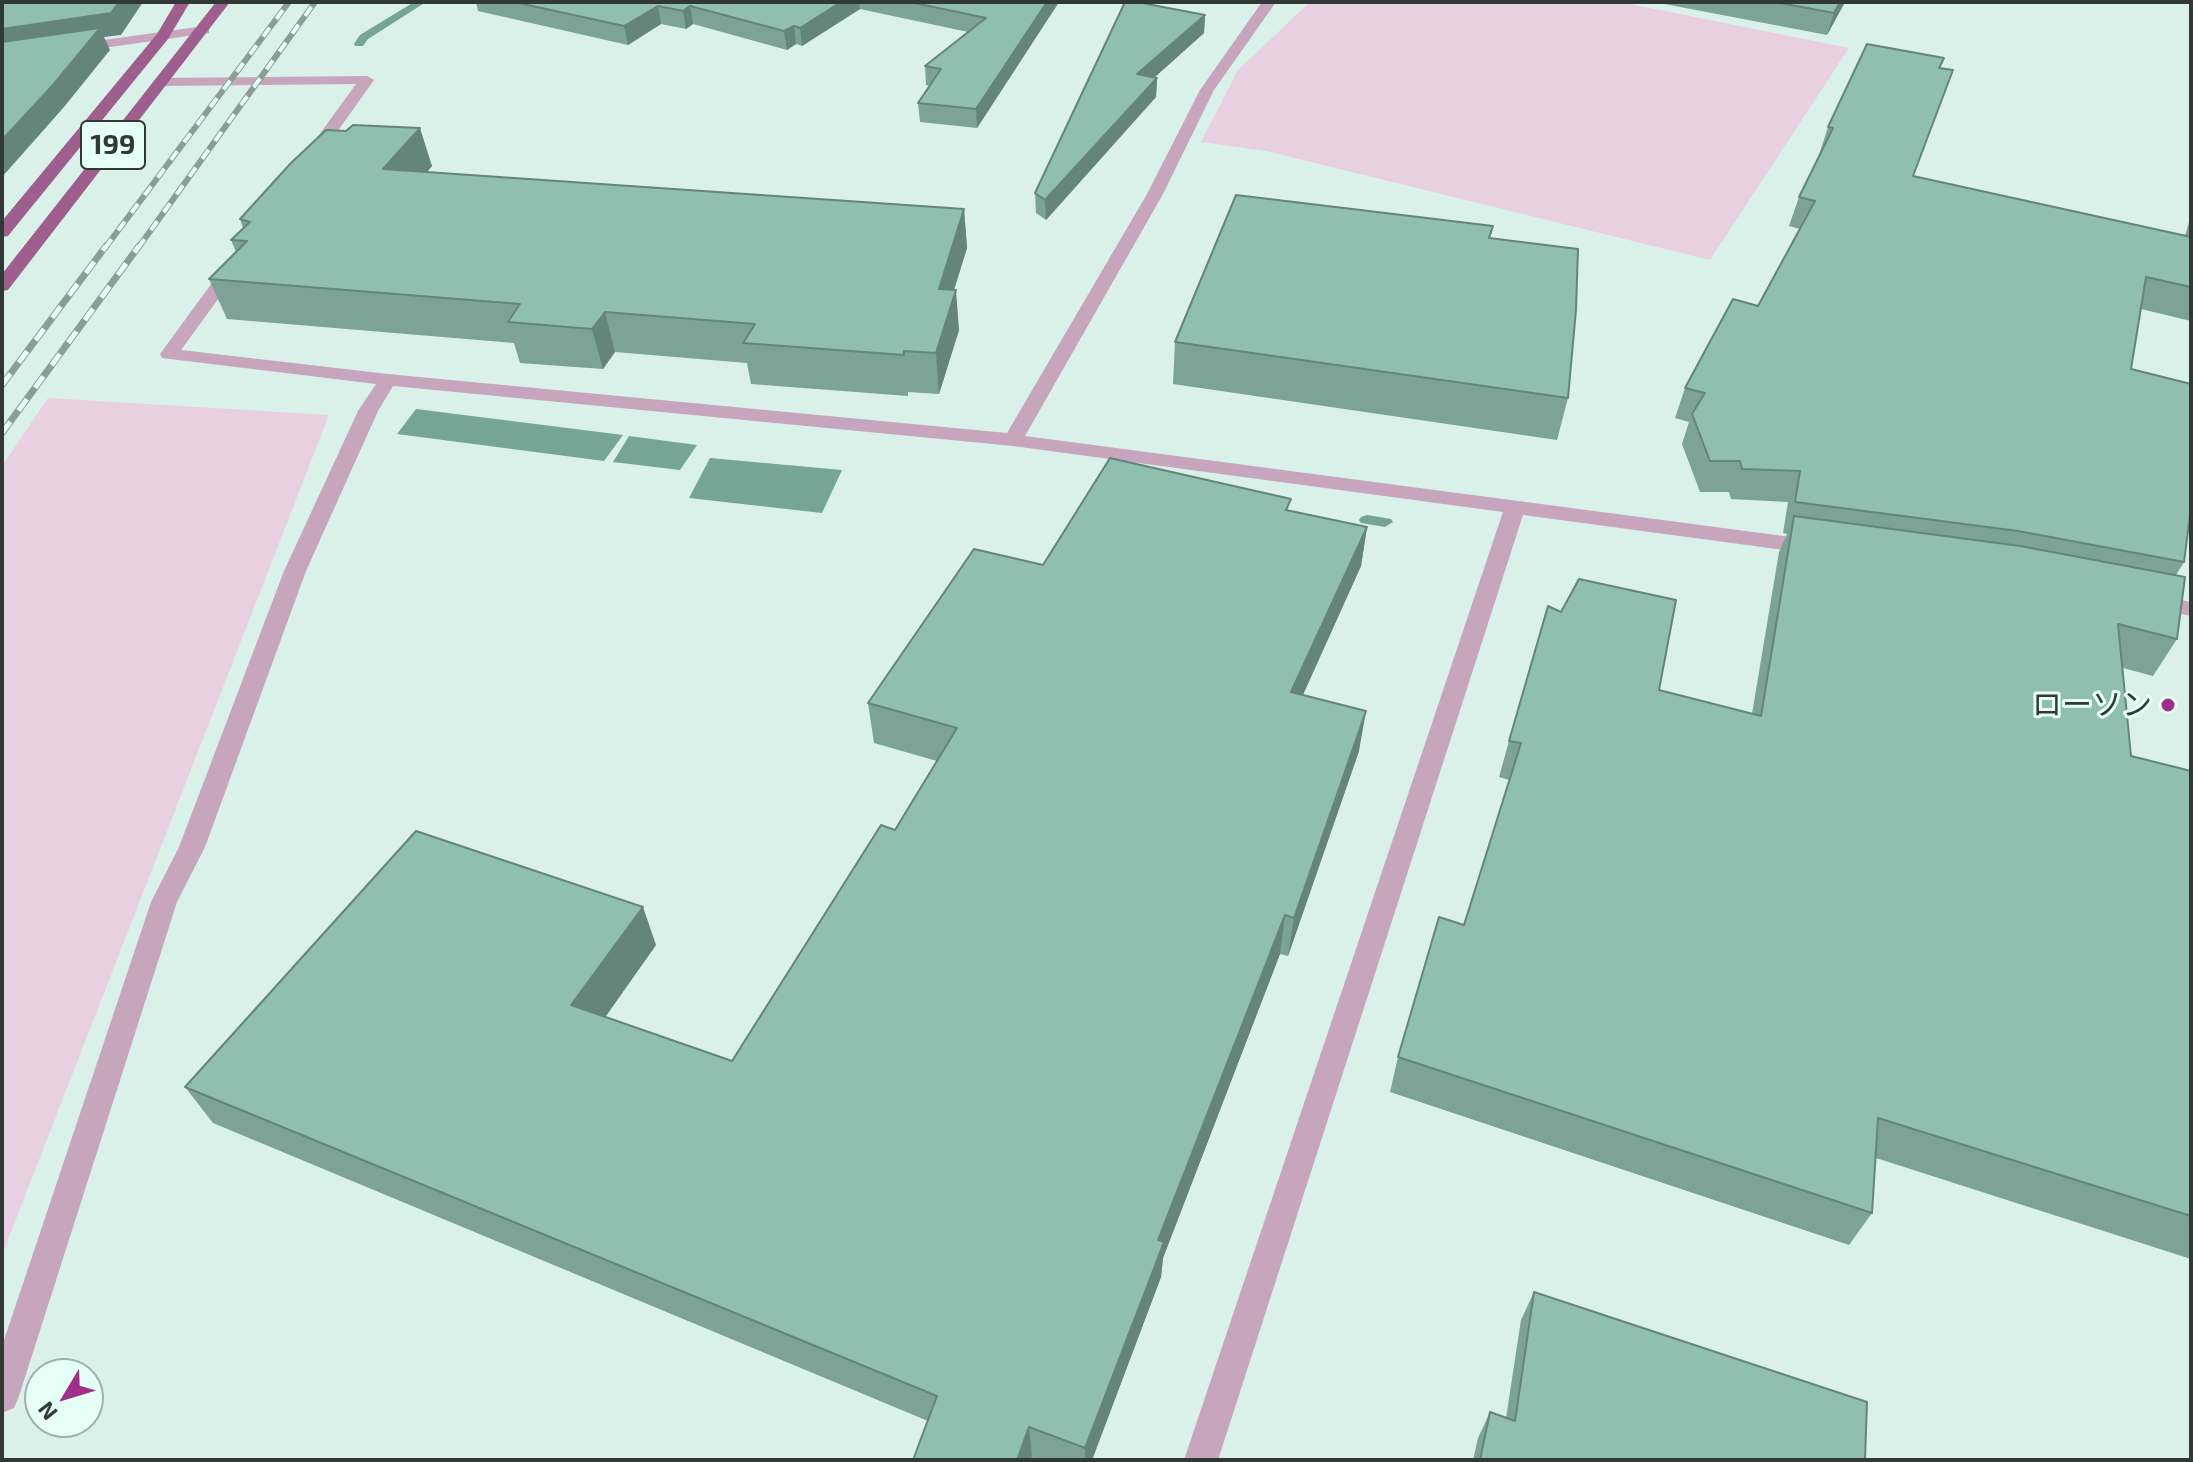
<!DOCTYPE html>
<meta charset="utf-8">
<style>
body{margin:0}
#map{position:relative;width:2193px;height:1462px;overflow:hidden;background:#d9f1e9;font-family:"Exo 2",sans-serif}
canvas{display:block}
.frame{position:absolute;inset:0;border:4px solid #303936;pointer-events:none}
.north{position:absolute;left:24px;top:1358px;width:80px;height:80px;box-sizing:border-box;background:#e6fff6;border:2px solid #9db0a9;border-radius:50%;rotate:232deg;font-size:22px;font-weight:700;line-height:32px;text-align:center;color:#303936}
.north::after{content:'';display:block;margin:auto;width:28px;height:36px;background:#a02e8a;clip-path:polygon(50% 0,100% 100%,50% 72%,0 100%)}
</style>
<div id="map">
<canvas width="2193" height="1462"></canvas>
<div class="frame"></div>
<div class="north">N</div>
</div>
<script>
const context = document.querySelector('canvas').getContext('2d');
context.lineJoin = 'round';
function fill(path, color) { context.fillStyle = color; context.fill(path, 'evenodd'); }
const poly = rows => new Path2D(rows.map(r => 'M' + r).join(''));
function stroke(path, color, width, dash) { context.strokeStyle = color; context.lineWidth = width; context.lineCap = dash ? 'butt' : 'round'; context.setLineDash(dash || []); context.stroke(path); }
function write(font, color, halo, rows, align = 'center') {
  context.font = font + ' "Exo 2","Noto Sans JP",sans-serif'; context.lineWidth = 6; context.setLineDash([]); context.textBaseline = 'middle'; context.strokeStyle = halo; context.fillStyle = color; for (const [text, x, y, turn = 0] of rows) {
    context.save(); context.translate(x, y); context.rotate((+turn || 0) * Math.PI / 180); context.textAlign = isNaN(turn) ? turn : align; if (halo) context.strokeText(text, 0, 0); context.fillText(text, 0, 0); context.restore();
  }
}
fill(poly([
 [1310,2,1620,2,1849,48,1710,260,1266,151,1201,142,1238,70],
 [48,398,329,415,2,1255,2,466]
]), '#e9d0e1');
fill(poly([
 [416,409,623,435,604,461,397,434],
 [629,436,697,445,680,470,613,462],
 [710,458,842,470,822,513,689,498]
]), '#76a495');
fill(poly([
 [414,2,426,2,368,39,363,46,355,46,354,44,360,35,414,2],
 [1367,515,1391,519,1393,522,1385,527,1361,523,1359,520,1361,517,1367,515]
]), '#76a495');
fill(poly([
 [1262,2,1276,2,1214,90,1163,194,1025,436,1814,540,1825,547,1814,554,1523,515,1218,1460,1184,1460,1503,512,1013,446,393,386,378,411,306,571,205,847,177,902,19,1396,14,1408,2,1413,2,1346,151,902,179,847,284,571,358,411,376,384,162,358,160,354,228,261,240,261,243,265,181,350,388,374,1007,433,1147,194,1200,90,1262,2],
 [204,26,209,27,209,33,75,52,68,48,75,44,204,26],
 [367,76,374,80,317,160,311,162,303,157,356,84,163,86,156,82,163,78,367,76],
 [2150,594,2191,602,2191,616,2142,606,2139,601,2142,596,2150,594]
]), '#c6a5bd');
fill(poly([
 [176,2,190,2,168,39,8,236,2,237,2,221,157,34,176,2],
 [216,2,230,2,8,290,2,291,2,274,216,2]
]), '#9e5e8e');
const railFar1 = poly([
 [105,248,289,2],
 [138,248,315,2]
]);
const rail = poly([
 [2,385,106,246],
 [2,433,139,246]
]);
stroke(railFar1, '#8c9d97', 6);
stroke(rail, '#8c9d97', 7);
stroke(railFar1, '#e6fff6', 4, [11]);
stroke(rail, '#e6fff6', 5, [14]);
fill(poly([
 [476,2,1059,2,977,128,920,122,918,103,930,86,926,85,925,66,968,32,860,9,802,46,796,44,787,50,693,24,686,29,661,24,628,45,478,11],
 [1654,2,1845,2,1827,35],
 [1205,15,1204,33,1155,77,1157,78,1156,97,1046,220,1036,213,1035,193],
 [1944,58,1940,68,1913,176,2185,236,2191,215,2191,321,2141,309,2131,369,2191,384,2191,528,2188,528,2184,562,2176,575,2177,639,2153,676,2123,668,2131,756,2191,771,2191,1259,1876,1158,1872,1213,1849,1245,1390,1092,1398,1057,1464,925,1509,780,1499,777,1509,741,1659,690,1752,714,1779,552,1787,534,1783,533,1788,502,1731,499,1729,492,1700,492,1682,444,1689,422,1675,418,1685,388,1758,306,1800,229,1789,226,1799,197,1820,155,1819,155,1828,127],
 [432,166,427,172,964,209,967,248,954,289,959,330,939,394,908,392,908,396,751,384,747,363,615,352,603,369,520,363,514,343,227,319,209,279,236,252,231,240,243,228,240,219],
 [1493,226,1490,238,1568,398,1557,440,1173,384,1175,342],
 [1290,511,1367,527,1361,566,1303,695,1359,751,1288,956,1280,954,1163,1258,1161,1277,1092,1460,1039,1460,928,1421,213,1123,185,1087,656,945,605,1017,732,1061,895,830,937,761,874,743,868,703,1043,565],
 [1534,1292,1865,1460,1473,1460,1478,1438,1490,1412,1506,1418,1521,1320]
]), '#7ca396');
fill(poly([
 [119,2,143,2,121,35,104,37,110,50,64,107,2,177,2,29],
 [841,2,859,2,860,9,802,46,800,28],
 [1047,2,1059,2,977,128,976,109],
 [1840,2,1845,2,1827,35,1834,13],
 [658,6,661,24,628,45,624,26],
 [690,6,693,24,686,29,683,11],
 [1205,15,1204,33,1137,93,1137,74],
 [794,26,796,44,787,50,784,31],
 [1157,78,1156,97,1046,220,1045,200],
 [420,128,432,166,396,208,383,169],
 [964,209,967,248,942,329,939,289],
 [956,290,959,330,939,394,936,353],
 [605,312,615,352,603,369,592,329],
 [1367,527,1361,566,1286,732,1291,692],
 [1366,711,1359,751,1288,956,1294,918],
 [643,907,656,945,587,1043,571,1005],
 [1285,915,1280,954,1163,1258,1161,1277,1092,1460,1085,1460,1085,1448,1158,1240],
 [1029,1427,1032,1457,1030,1460,1017,1460]
]), '#65857a');
const building = poly([
 [2,2,119,2,111,13,2,29,2,2],
 [514,2,841,2,800,28,794,26,784,31,690,6,683,11,658,6,624,26,514,2],
 [910,2,1047,2,976,109,918,103,941,69,925,66,986,18,910,2],
 [1125,2,1137,2,1205,15,1137,74,1157,78,1045,200,1035,193,1125,2],
 [1775,2,1840,2,1834,13,1775,2],
 [100,28,53,85,2,140,2,42,100,28],
 [1867,44,1944,58,1939,68,1953,70,1913,176,2191,237,2191,287,2146,277,2131,369,2191,384,2191,508,2184,562,2018,531,1795,502,1800,471,1742,469,1740,461,1710,461,1692,414,1705,393,1685,388,1733,299,1758,306,1815,201,1799,197,1833,128,1828,127,1867,44],
 [353,125,420,128,383,169,964,209,939,289,956,290,936,353,904,351,904,355,743,343,755,324,605,312,592,329,508,322,520,304,209,279,247,241,231,240,250,222,240,219,291,163,326,130,346,131,353,125],
 [1236,195,1493,226,1489,238,1578,249,1576,310,1568,398,1175,342,1236,195],
 [1110,458,1291,499,1286,510,1367,527,1291,692,1366,711,1294,918,1285,915,1158,1240,1164,1242,1085,1448,1029,1427,1017,1460,913,1460,937,1396,185,1087,416,831,643,907,571,1005,732,1061,881,825,895,830,957,728,868,703,974,549,1043,565,1110,458],
 [1794,516,2020,546,2185,577,2177,639,2118,624,2131,756,2191,771,2191,1216,1878,1118,1872,1213,1398,1057,1439,917,1464,925,1521,743,1509,741,1548,606,1561,612,1579,579,1676,600,1659,690,1761,716,1794,516],
 [1534,1292,1867,1402,1865,1460,1480,1460,1490,1412,1515,1421,1534,1292]
]);
fill(building, '#90beaf');
stroke(building, '#65857a', 2);
for (const [x, y, r, color] of [
 [2168,705,8,"#a02e8a"]
]) { const dot = new Path2D(); dot.arc(x, y, r, 0, 2 * Math.PI); context.fillStyle = color; context.fill(dot); stroke(dot, '#e6fff6', 3); }
for (const [x, y, w] of [
 [113,145,64]
]) { const box = new Path2D(); box.roundRect(x - w / 2, y - 24, w, 48, 6); context.fillStyle = '#e6fff6'; context.fill(box); stroke(box, '#303936', 2); }
write('bold 28px', '#303936', null, [
 ["199",113,145]
]);
write('30px', '#303936', '#e6fff6', [
 ["ローソン",2152,705]
], 'right');
</script>
